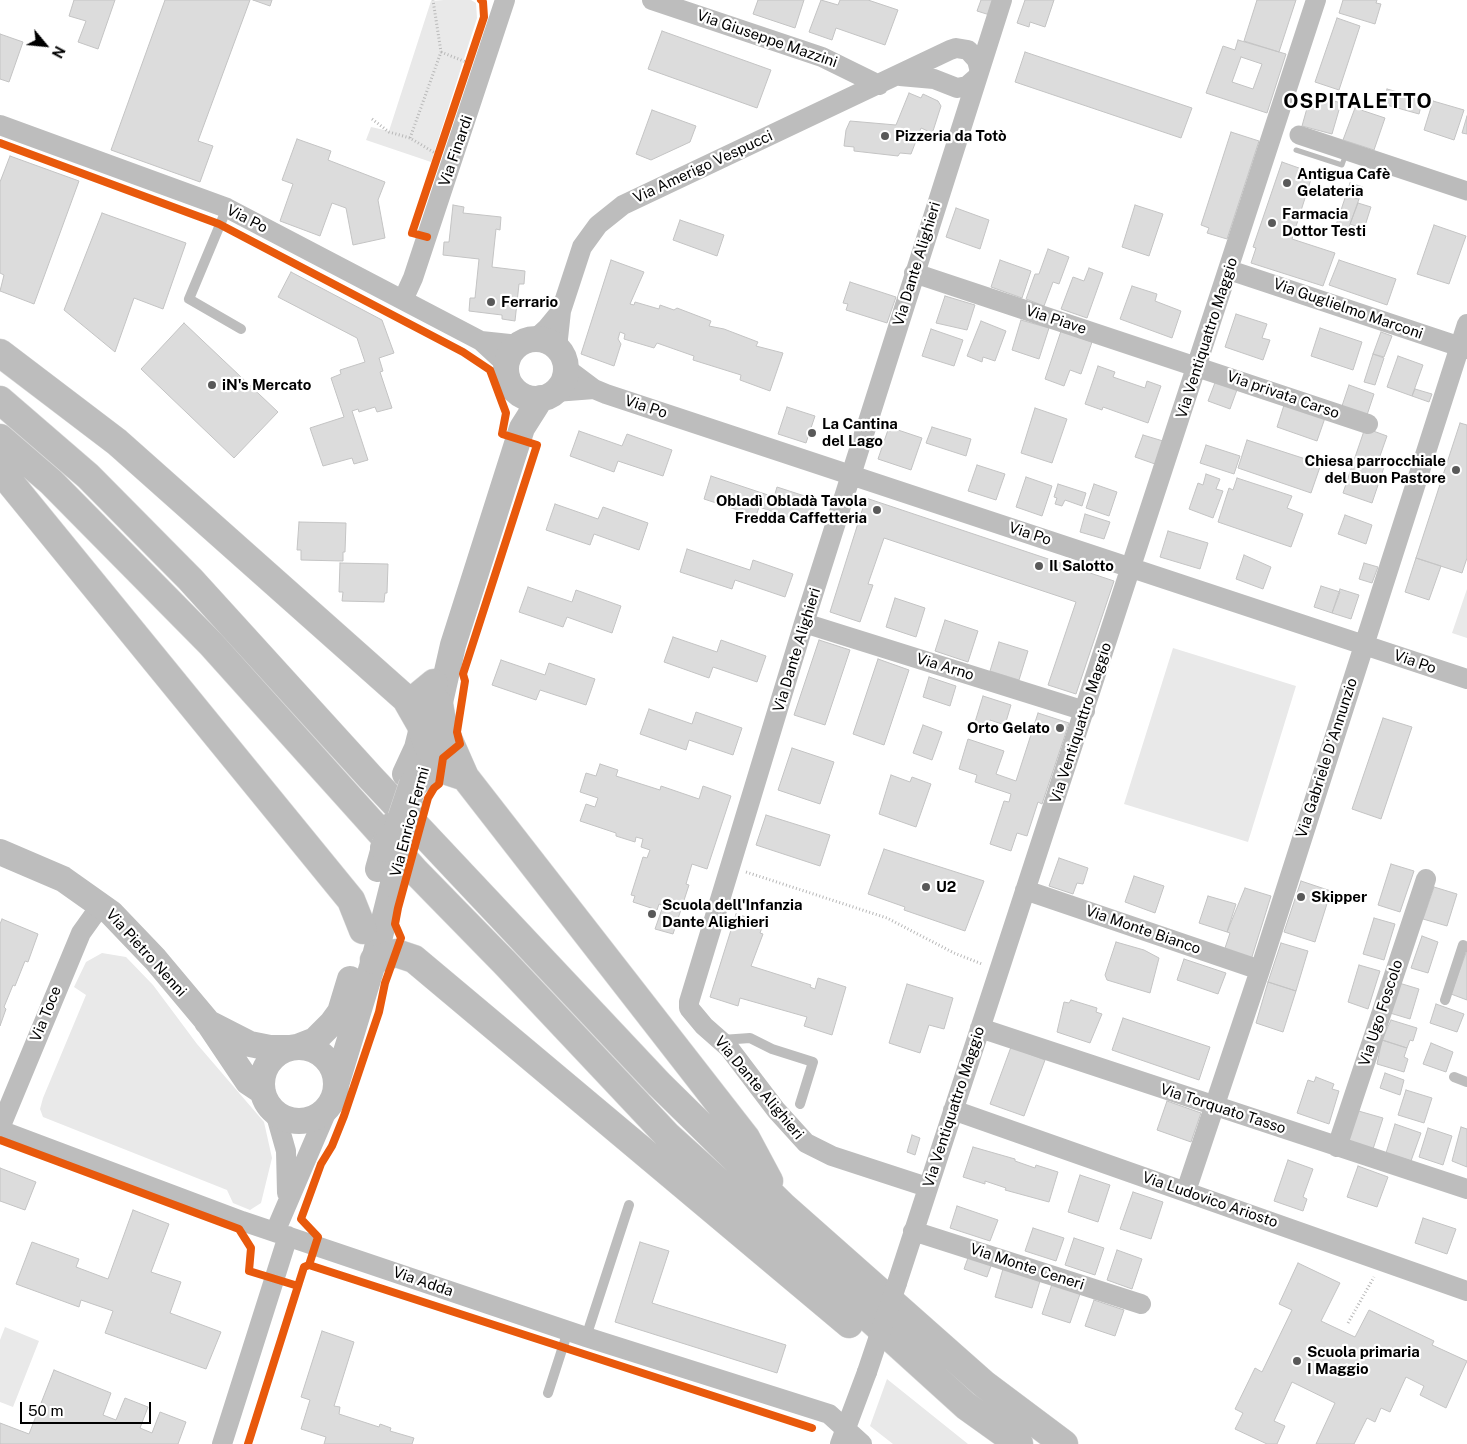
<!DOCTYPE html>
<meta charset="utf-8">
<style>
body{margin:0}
#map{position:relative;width:1467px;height:1444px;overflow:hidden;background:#fff;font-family:"Public Sans",sans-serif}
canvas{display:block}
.north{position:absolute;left:20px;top:20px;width:50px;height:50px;-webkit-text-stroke:4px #fff;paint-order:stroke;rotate:118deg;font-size:14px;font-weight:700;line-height:20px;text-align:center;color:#000}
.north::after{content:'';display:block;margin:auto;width:18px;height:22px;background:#000;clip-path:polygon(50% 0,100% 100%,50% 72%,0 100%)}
.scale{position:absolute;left:20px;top:1402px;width:131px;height:22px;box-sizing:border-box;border:2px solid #000;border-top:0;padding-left:6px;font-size:15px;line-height:18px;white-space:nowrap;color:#000;-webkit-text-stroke:4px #fff;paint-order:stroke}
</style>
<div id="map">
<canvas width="1467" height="1444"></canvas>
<div class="north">N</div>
<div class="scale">50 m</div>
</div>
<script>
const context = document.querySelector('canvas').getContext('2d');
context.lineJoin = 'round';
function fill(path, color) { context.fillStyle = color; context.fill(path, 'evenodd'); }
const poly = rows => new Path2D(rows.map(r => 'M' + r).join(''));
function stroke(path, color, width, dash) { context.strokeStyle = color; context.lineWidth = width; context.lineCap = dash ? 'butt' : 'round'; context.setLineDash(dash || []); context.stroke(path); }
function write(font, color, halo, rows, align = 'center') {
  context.font = font + ' "Public Sans",sans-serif'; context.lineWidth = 4.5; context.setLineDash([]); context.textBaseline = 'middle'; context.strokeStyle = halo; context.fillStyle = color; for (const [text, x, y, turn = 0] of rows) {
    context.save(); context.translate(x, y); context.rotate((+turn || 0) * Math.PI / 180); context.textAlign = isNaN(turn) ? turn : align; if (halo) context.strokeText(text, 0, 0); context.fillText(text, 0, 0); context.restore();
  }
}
fill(poly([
 [444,0,471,0,476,3,477,18,431,162,366,140,371,127,389,131,431,1],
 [1467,589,1467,638,1452,633],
 [1173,648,1296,686,1248,842,1124,804],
 [102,953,126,957,153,985,197,1044,264,1122,272,1158,261,1203,250,1210,233,1203,227,1190,43,1117,40,1109,43,1098,86,995,74,987,86,962],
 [5,1327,39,1341,13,1407,0,1402,0,1340],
 [887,1379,968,1444,893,1444,870,1426]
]), '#e9e9e9');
stroke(poly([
 [1296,150,1342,165,1347,151]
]), '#bbb', 5);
stroke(poly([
 [1299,135,1467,191]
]), '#bbb', 19);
const building = poly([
 [74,0,115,0,98,49,78,42,86,21,69,16,74,0],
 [165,0,250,0,198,141,213,146,200,182,111,150,165,0],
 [253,0,272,0,270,6,253,0],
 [758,0,804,0,795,28,753,14,758,0],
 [821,0,838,5,840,0,868,0,898,10,885,45,836,28,832,40,809,32,821,0],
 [981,0,998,0,993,16,977,11,981,0],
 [1025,0,1054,0,1045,27,1030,22,1029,27,1017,23,1025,0],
 [1257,0,1296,0,1279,52,1244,41,1257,0],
 [1343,0,1377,0,1376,3,1381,4,1375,24,1339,13,1343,0],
 [1337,18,1360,26,1339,90,1315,82,1337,18],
 [662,31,771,70,757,108,648,69,662,31],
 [0,34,23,42,9,82,0,79,0,34],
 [1238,40,1286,54,1267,113,1206,93,1223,46,1235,50,1238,40],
 [1241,57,1262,64,1253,89,1232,82,1241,57],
 [1025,52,1192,108,1181,138,1015,82,1025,52],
 [1387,89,1423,99,1419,114,1383,104,1387,89],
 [909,93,921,98,923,94,938,101,941,106,933,131,930,132,921,128,911,154,900,153,898,156,854,151,854,147,844,146,846,130,850,121,896,125,909,93],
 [1311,94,1341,103,1332,134,1302,126,1311,94],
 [1433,101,1464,110,1454,140,1424,130,1433,101],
 [1355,108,1385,118,1374,150,1343,140,1355,108],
 [652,110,696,126,690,142,651,160,636,154,652,110],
 [1467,116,1467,134,1462,133,1467,116],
 [1231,132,1259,141,1227,239,1207,233,1209,228,1201,225,1231,132],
 [297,139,331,151,328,160,385,182,378,200,385,238,353,245,346,208,332,203,320,236,280,221,293,184,282,180,297,139],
 [10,156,79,181,34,304,0,291,4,275,0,273,0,182,10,156],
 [1282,162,1313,173,1292,239,1335,253,1323,286,1251,263,1256,248,1253,247,1282,162],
 [1350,183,1363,187,1359,199,1346,195,1350,183],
 [1346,195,1359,199,1348,230,1336,225,1346,195],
 [1358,203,1371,207,1364,229,1350,224,1358,203],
 [453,205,464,207,463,213,501,217,500,230,496,229,492,267,525,271,524,284,519,284,515,321,502,319,502,315,469,311,470,298,475,298,479,259,443,255,444,242,449,242,453,205],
 [1135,205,1163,214,1149,256,1122,247,1135,205],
 [956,208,989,220,980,249,946,237,956,208],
 [102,213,186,243,163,309,134,298,115,352,64,310,102,213],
 [680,220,724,235,717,256,673,240,680,220],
 [1434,225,1466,236,1449,284,1417,274,1434,225],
 [1048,249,1069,257,1059,284,1053,282,1044,306,1026,299,1035,274,1039,274,1048,249],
 [611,260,644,272,630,304,634,305,635,302,659,309,660,305,674,310,677,308,711,321,709,326,724,329,758,342,756,346,783,353,770,391,740,380,741,375,693,360,694,356,657,343,654,348,624,339,625,334,620,332,618,339,621,344,614,366,581,354,611,260],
 [1000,260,1031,271,1022,298,991,287,1000,260],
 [1339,260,1396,279,1387,305,1329,285,1339,260],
 [1089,268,1103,273,1087,318,1061,309,1073,277,1084,281,1089,268],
 [291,272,382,320,394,353,379,358,383,371,380,372,392,408,377,412,375,407,359,412,358,409,352,411,368,460,354,464,352,458,323,466,310,428,344,417,331,378,341,374,340,370,365,362,357,338,278,297,291,272],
 [850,282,896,297,887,323,846,310,848,304,843,303,850,282],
 [1132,286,1157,294,1155,301,1181,311,1172,338,1120,319,1132,286],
 [945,296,975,305,967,330,936,323,945,296],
 [1236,314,1267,324,1262,338,1270,340,1263,360,1225,347,1236,314],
 [1021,320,1049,328,1039,359,1012,350,1021,320],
 [981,321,1006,331,995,361,983,357,982,362,967,356,981,321],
 [184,323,278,412,234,458,141,369,184,323],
 [1320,328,1362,342,1353,370,1311,356,1320,328],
 [931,329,963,340,954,366,922,356,931,329],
 [1061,331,1092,342,1081,374,1070,370,1064,386,1045,379,1061,331],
 [1381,332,1392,336,1384,357,1373,354,1381,332],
 [1373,354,1384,358,1375,385,1364,382,1373,354],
 [1398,356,1423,365,1412,396,1387,387,1398,356],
 [1098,366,1115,372,1113,377,1145,388,1147,381,1161,386,1148,423,1103,407,1102,410,1085,404,1098,366],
 [1216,380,1238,387,1230,409,1208,401,1216,380],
 [1349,385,1374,394,1366,418,1341,409,1349,385],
 [1415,389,1432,394,1429,402,1412,396,1415,389],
 [1285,402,1326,415,1317,441,1277,427,1285,402],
 [787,407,815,416,806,443,778,434,787,407],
 [1035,408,1067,419,1052,463,1021,453,1035,408],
 [1460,423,1467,425,1467,558,1462,573,1416,558,1460,423],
 [889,427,922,438,911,470,878,459,889,427],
 [932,427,971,439,966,456,926,443,932,427],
 [1365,428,1387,436,1380,456,1387,458,1380,479,1351,469,1365,428],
 [579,431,622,446,627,434,672,450,663,476,618,461,614,472,570,456,579,431],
 [1143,435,1163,441,1155,464,1135,457,1143,435],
 [1247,440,1321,464,1311,493,1238,468,1247,440],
 [1206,445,1240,456,1234,474,1200,463,1206,445],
 [977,465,1005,474,996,500,968,491,977,465],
 [1351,469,1380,479,1372,503,1343,493,1351,469],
 [1206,474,1220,479,1216,489,1223,491,1213,518,1189,509,1198,483,1203,485,1206,474],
 [711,476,774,497,777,487,817,500,809,524,759,507,756,516,704,499,711,476],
 [1026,477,1052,486,1042,516,1016,507,1026,477],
 [1237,478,1292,496,1287,508,1303,514,1291,547,1218,522,1229,488,1233,490,1237,478],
 [1058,484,1086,493,1082,506,1065,500,1062,506,1055,504,1057,498,1054,497,1058,484],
 [1094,484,1117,492,1109,516,1086,508,1094,484],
 [866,498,1114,581,1076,694,1048,685,1076,602,884,538,868,584,873,585,860,622,830,612,866,498],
 [555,504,598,519,603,507,648,523,639,550,594,534,590,545,546,530,555,504],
 [1085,514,1110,522,1104,539,1080,532,1085,514],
 [1345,515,1372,525,1366,544,1338,534,1345,515],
 [299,522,346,523,345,552,343,552,343,561,301,560,301,550,297,550,299,522],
 [1168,531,1208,543,1200,569,1160,557,1168,531],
 [687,549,750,570,753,560,793,574,785,597,735,580,732,589,680,572,687,549],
 [1244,555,1271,567,1263,589,1236,579,1244,555],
 [1416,558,1441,566,1429,600,1405,592,1416,558],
 [340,563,388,564,387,593,385,593,384,602,342,601,343,592,339,592,340,563],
 [1364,563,1378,567,1372,583,1359,579,1364,563],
 [1321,586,1340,592,1332,613,1314,607,1321,586],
 [528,587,572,602,576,590,621,606,612,633,567,617,563,627,519,612,528,587],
 [1340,589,1359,595,1351,619,1332,613,1340,589],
 [895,598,925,608,916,637,886,627,895,598],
 [945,620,978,631,968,662,935,651,945,620],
 [673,637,717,652,721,640,766,656,757,682,713,667,709,678,664,662,673,637],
 [819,640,850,650,825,725,794,715,819,640],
 [999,642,1028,651,1019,680,990,671,999,642],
 [878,659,909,670,884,745,853,734,878,659],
 [501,660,545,675,549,663,595,679,586,705,540,690,536,700,492,685,501,660],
 [929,677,956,686,950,706,923,697,929,677],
 [983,696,1011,705,1005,725,990,720,988,726,975,722,983,696],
 [649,709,692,724,696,712,742,728,733,755,689,740,686,750,640,734,649,709],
 [1038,713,1069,723,1042,804,1038,802,1027,836,1017,833,1011,851,990,844,1004,801,1009,802,1011,794,975,782,977,775,959,769,968,739,1004,751,996,774,1016,781,1038,713],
 [1383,718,1412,727,1381,819,1352,809,1383,718],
 [923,725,942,732,932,760,913,753,923,725],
 [792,748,834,762,820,804,778,790,792,748],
 [600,764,618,770,616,776,660,790,661,786,699,799,703,786,731,796,707,869,692,864,686,884,689,885,673,934,655,929,663,906,659,904,657,910,633,902,635,896,631,895,643,857,647,858,650,850,641,847,643,839,636,837,635,842,616,836,616,833,580,821,586,804,595,807,598,798,580,792,586,773,596,776,600,764],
 [891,775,910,782,912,777,931,784,916,827,879,814,891,775],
 [766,815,830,835,820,866,756,845,766,815],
 [884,849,984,881,965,931,904,910,905,907,868,894,884,849],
 [1059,858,1088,868,1083,884,1077,883,1073,894,1049,886,1059,858],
 [1391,864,1414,871,1400,912,1378,905,1391,864],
 [1134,876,1164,886,1155,913,1125,902,1134,876],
 [1301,881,1331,891,1315,942,1284,932,1301,881],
 [1434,887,1457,894,1447,926,1423,919,1434,887],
 [1245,888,1271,896,1251,960,1224,951,1230,933,1227,932,1245,888],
 [1208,896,1236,904,1227,932,1199,923,1208,896],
 [736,914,764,922,760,933,763,934,751,966,811,985,810,987,815,989,818,978,846,987,832,1035,804,1026,807,1017,740,998,738,1006,710,997,736,914],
 [1374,918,1395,924,1384,960,1363,954,1374,918],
 [2,919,38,934,28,962,25,961,15,986,13,985,4,1007,6,1009,0,1026,0,924,2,919],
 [1422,936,1438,942,1428,973,1411,968,1422,936],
 [1116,942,1144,950,1159,958,1150,993,1107,980,1105,975,1116,942],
 [1281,943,1308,951,1296,991,1268,982,1281,943],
 [1467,950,1467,1000,1451,994,1467,950],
 [1184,959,1226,973,1218,994,1177,980,1184,959],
 [1359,965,1380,971,1368,1009,1348,1002,1359,965],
 [1268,982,1296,991,1283,1032,1256,1023,1268,982],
 [1399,983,1419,989,1410,1019,1390,1013,1399,983],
 [907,984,953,998,944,1029,929,1025,920,1053,889,1043,907,984],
 [1071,1000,1097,1008,1096,1012,1102,1014,1090,1043,1057,1032,1064,1002,1069,1003,1071,1000],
 [1436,1004,1464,1014,1457,1032,1430,1023,1436,1004],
 [1123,1018,1210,1047,1199,1080,1112,1050,1123,1018],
 [1391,1020,1417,1028,1413,1041,1410,1040,1407,1048,1382,1040,1391,1020],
 [1382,1040,1407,1048,1404,1057,1408,1059,1404,1072,1377,1064,1382,1040],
 [1431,1043,1453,1052,1446,1072,1423,1064,1431,1043],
 [1011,1047,1045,1060,1024,1116,990,1104,1011,1047],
 [1385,1073,1404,1080,1400,1095,1380,1088,1385,1073],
 [1316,1077,1334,1084,1332,1089,1339,1091,1329,1124,1297,1113,1308,1080,1314,1082,1316,1077],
 [1406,1090,1432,1098,1424,1123,1398,1115,1406,1090],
 [1167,1101,1201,1113,1191,1142,1157,1130,1167,1101],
 [1355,1110,1383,1118,1373,1149,1346,1140,1355,1110],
 [1395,1124,1421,1133,1411,1161,1386,1153,1395,1124],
 [1461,1127,1467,1129,1467,1167,1452,1161,1461,1127],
 [1428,1128,1452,1136,1443,1165,1419,1157,1428,1128],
 [912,1135,920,1138,915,1155,907,1152,912,1135],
 [973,1147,1015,1159,1015,1161,1035,1168,1036,1165,1058,1172,1049,1202,1005,1190,1006,1188,985,1181,985,1184,963,1177,973,1147],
 [1288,1160,1313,1169,1303,1197,1307,1199,1303,1211,1274,1201,1288,1160],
 [1358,1166,1388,1177,1377,1207,1347,1197,1358,1166],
 [0,1168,36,1182,25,1210,0,1201,0,1168],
 [1080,1175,1110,1185,1098,1222,1068,1212,1080,1175],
 [1133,1192,1163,1202,1151,1239,1120,1229,1133,1192],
 [957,1206,998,1220,990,1241,950,1228,957,1206],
 [133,1210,169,1224,151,1272,181,1282,170,1313,221,1332,206,1369,105,1333,113,1311,81,1300,79,1307,16,1284,32,1242,79,1259,76,1267,108,1279,133,1210],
 [1423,1218,1456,1229,1447,1254,1415,1243,1423,1218],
 [1033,1228,1064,1238,1056,1261,1025,1251,1033,1228],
 [1074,1238,1104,1248,1095,1275,1065,1265,1074,1238],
 [640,1242,669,1251,652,1303,786,1345,777,1373,615,1322,640,1242],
 [1117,1250,1142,1259,1132,1289,1107,1280,1117,1250],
 [969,1255,992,1263,987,1277,964,1269,969,1255],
 [1298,1263,1340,1283,1321,1321,1355,1337,1369,1310,1434,1341,1432,1345,1467,1361,1446,1408,1420,1395,1424,1386,1406,1377,1390,1412,1381,1408,1375,1422,1367,1418,1354,1444,1316,1444,1335,1403,1292,1382,1274,1421,1285,1426,1277,1444,1267,1444,1235,1429,1243,1413,1235,1409,1255,1368,1262,1372,1292,1310,1279,1304,1298,1263],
 [1003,1269,1040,1281,1032,1308,995,1297,1003,1269],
 [1052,1284,1080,1294,1070,1323,1042,1314,1052,1284],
 [1094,1300,1124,1310,1115,1336,1085,1326,1094,1300],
 [322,1331,354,1342,334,1406,340,1407,339,1414,379,1427,380,1424,391,1428,390,1431,414,1438,412,1444,324,1444,326,1437,301,1429,310,1400,301,1397,322,1331],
 [54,1370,111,1393,103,1415,116,1420,125,1398,148,1407,140,1428,152,1433,160,1412,186,1422,178,1444,0,1444,0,1423,29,1434,54,1370]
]);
fill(building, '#dcdcdc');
stroke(building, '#c4c4c4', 1);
const trunk = poly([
 [0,353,117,442,406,699,422,727,429,748],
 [0,400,88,476,190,579,371,778,659,1084,783,1206,984,1384,1064,1444],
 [0,438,51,482,211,644,416,872,505,963,667,1135,966,1406,1019,1444],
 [0,470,351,900,363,930],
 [406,699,417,697,434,683],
 [439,704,443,727,465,777,746,1138,769,1181],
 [413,784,431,771,441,769,465,777],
 [374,960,396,953,414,959,849,1324]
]);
stroke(trunk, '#dbdbdb', 29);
stroke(poly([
 [441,52,466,62],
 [372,119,389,132,410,138,435,153],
 [410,138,441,52,433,0],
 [746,872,887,918,954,953,982,964],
 [1348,1323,1374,1277]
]), '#b8b8b8', 3, [1, 2.5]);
stroke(poly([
 [227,208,189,299,241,329],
 [1445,1000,1463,945,1467,947],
 [722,1040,750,1038,772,1049,813,1062,800,1104],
 [1454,1077,1467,1082],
 [586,1337,629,1205],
 [548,1393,568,1331]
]), '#bdbdbd', 10);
stroke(poly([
 [652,0,822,57,879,85],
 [900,76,934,79,957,88,967,86,975,79],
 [0,125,227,208,481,341,507,365],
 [1229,270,1467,349],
 [914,273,1368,424],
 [403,300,413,278,505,0],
 [535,339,547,328,561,311],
 [481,341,519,345],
 [557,348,561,311,582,247,598,225,623,205,950,50,956,48,968,50,977,60,979,68],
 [566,368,594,389,606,394,1467,679],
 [555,392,594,389],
 [804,623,1085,711],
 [1025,890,1260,970],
 [980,1028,1467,1189],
 [953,1110,1467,1291],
 [275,1112,286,1151,287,1193],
 [0,1128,81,933,101,905],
 [0,1130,242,1221,586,1337,829,1414,862,1444],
 [1337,1147,1426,879],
 [927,1187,832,1156,806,1143,776,1110,729,1048,704,1026,689,1008,689,1002,804,623,1002,0],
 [1186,1191,1260,970,1467,324],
 [913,1231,1141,1304],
 [275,1232,329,1106],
 [897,1283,1316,0],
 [222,1444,288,1236],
 [840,1444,867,1372]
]), '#bdbdbd', 20);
stroke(poly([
 '506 369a30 30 0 1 1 60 0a30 30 0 1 1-60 0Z',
 [438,711,453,645,522,428,541,398],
 [405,774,417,748,425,716],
 [0,852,63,879,111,913,155,959,207,1021,248,1082,263,1092],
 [207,1022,250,1044,270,1048,290,1048],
 '262 1084a37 37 0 1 1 74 0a37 37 0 1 1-74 0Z',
 [297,1047,315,1040,332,1023,340,1012,350,979],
 [336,1085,374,960,393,884]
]), '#bdbdbd', 26);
stroke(trunk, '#bdbdbd', 28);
const trunkBridge = poly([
 [384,848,398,829,413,784]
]);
stroke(trunkBridge, '#dbdbdb', 29, []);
stroke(poly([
 [867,1372,897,1283]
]), '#bdbdbd', 20);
stroke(poly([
 [378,869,390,826],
 [393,884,414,811]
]), '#bdbdbd', 26);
stroke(trunkBridge, '#bdbdbd', 28);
stroke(poly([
 [0,143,219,224,463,352,490,370,506,413,502,434,537,445,463,674,465,681,457,732,460,744,443,758,439,784,434,788,428,798,398,908,395,924,401,938,385,983,379,1012,344,1116,332,1146,321,1164,301,1219,318,1237,309,1265],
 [427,237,412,233,484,17,483,2,481,0],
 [0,1140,239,1229,251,1248,249,1271,298,1286],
 [248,1444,304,1267,309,1265,812,1428]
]), '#e8590c', 8);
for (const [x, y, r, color] of [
 [885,136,5,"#595959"],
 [1287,183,5,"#595959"],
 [1272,223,5,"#595959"],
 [491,302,5,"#595959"],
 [212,385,5,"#595959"],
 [812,433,5,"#595959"],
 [1456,470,5,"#595959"],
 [877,510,5,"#595959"],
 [1039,566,5,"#595959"],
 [1060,728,5,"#595959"],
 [926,887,5,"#595959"],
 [1301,897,5,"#595959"],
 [652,914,5,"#595959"],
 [1297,1361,5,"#595959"]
]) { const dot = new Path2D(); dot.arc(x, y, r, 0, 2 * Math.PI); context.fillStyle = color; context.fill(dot); stroke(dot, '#fff', 2); }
write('15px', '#000', '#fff', [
 ["Via Giuseppe Mazzini",767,39,19],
 ["Via Finardi",456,151,-71],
 ["Via Amerigo Vespucci",703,167,-25],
 ["Via Po",247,219,27],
 ["Via Dante Alighieri",917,264,-73],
 ["Via Guglielmo Marconi",1348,309,19],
 ["Via Piave",1056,320,18],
 ["Via Ventiquattro Maggio",1207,338,-72],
 ["Via privata Carso",1283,395,19],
 ["Via Po",646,407,18],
 ["Via Po",1030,534,18],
 ["Via Dante Alighieri",797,650,-73],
 ["Via Po",1415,662,19],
 ["Via Arno",945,667,17],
 ["Via Ventiquattro Maggio",1081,723,-72],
 ["Via Gabriele D'Annunzio",1327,758,-72],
 ["Via Enrico Fermi",410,822,-75],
 ["Via Monte Bianco",1143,930,19],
 ["Via Pietro Nenni",146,953,48],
 ["Via Ugo Foscolo",1381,1013,-72],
 ["Via Toce",46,1014,-68],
 ["Via Dante Alighieri",759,1088,50],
 ["Via Ventiquattro Maggio",954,1107,-72],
 ["Via Torquato Tasso",1223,1109,18],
 ["Via Ludovico Ariosto",1210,1200,19],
 ["Via Monte Ceneri",1027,1267,18],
 ["Via Adda",423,1282,19]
]);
write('bold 15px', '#000', '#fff', [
 ["Pizzeria da Totò",895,136],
 ["Antigua Cafè",1297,174],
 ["Gelateria",1297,191],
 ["Farmacia",1282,214],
 ["Dottor Testi",1282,231],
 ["Ferrario",501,302],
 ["iN's Mercato",222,385],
 ["La Cantina",822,424],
 ["del Lago",822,441],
 ["Chiesa parrocchiale",1446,461,"right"],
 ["del Buon Pastore",1446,478,"right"],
 ["Obladì Obladà Tavola",867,501,"right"],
 ["Fredda Caffetteria",867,518,"right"],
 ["Il Salotto",1049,566],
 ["Orto Gelato",1050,728,"right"],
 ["U2",936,887],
 ["Skipper",1311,897],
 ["Scuola dell'Infanzia",662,905],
 ["Dante Alighieri",662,922],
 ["Scuola primaria",1307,1352],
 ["I Maggio",1307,1369]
], 'left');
context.letterSpacing = '1px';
write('bold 20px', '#000', '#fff', [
 ["OSPITALETTO",1358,102]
]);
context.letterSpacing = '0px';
</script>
